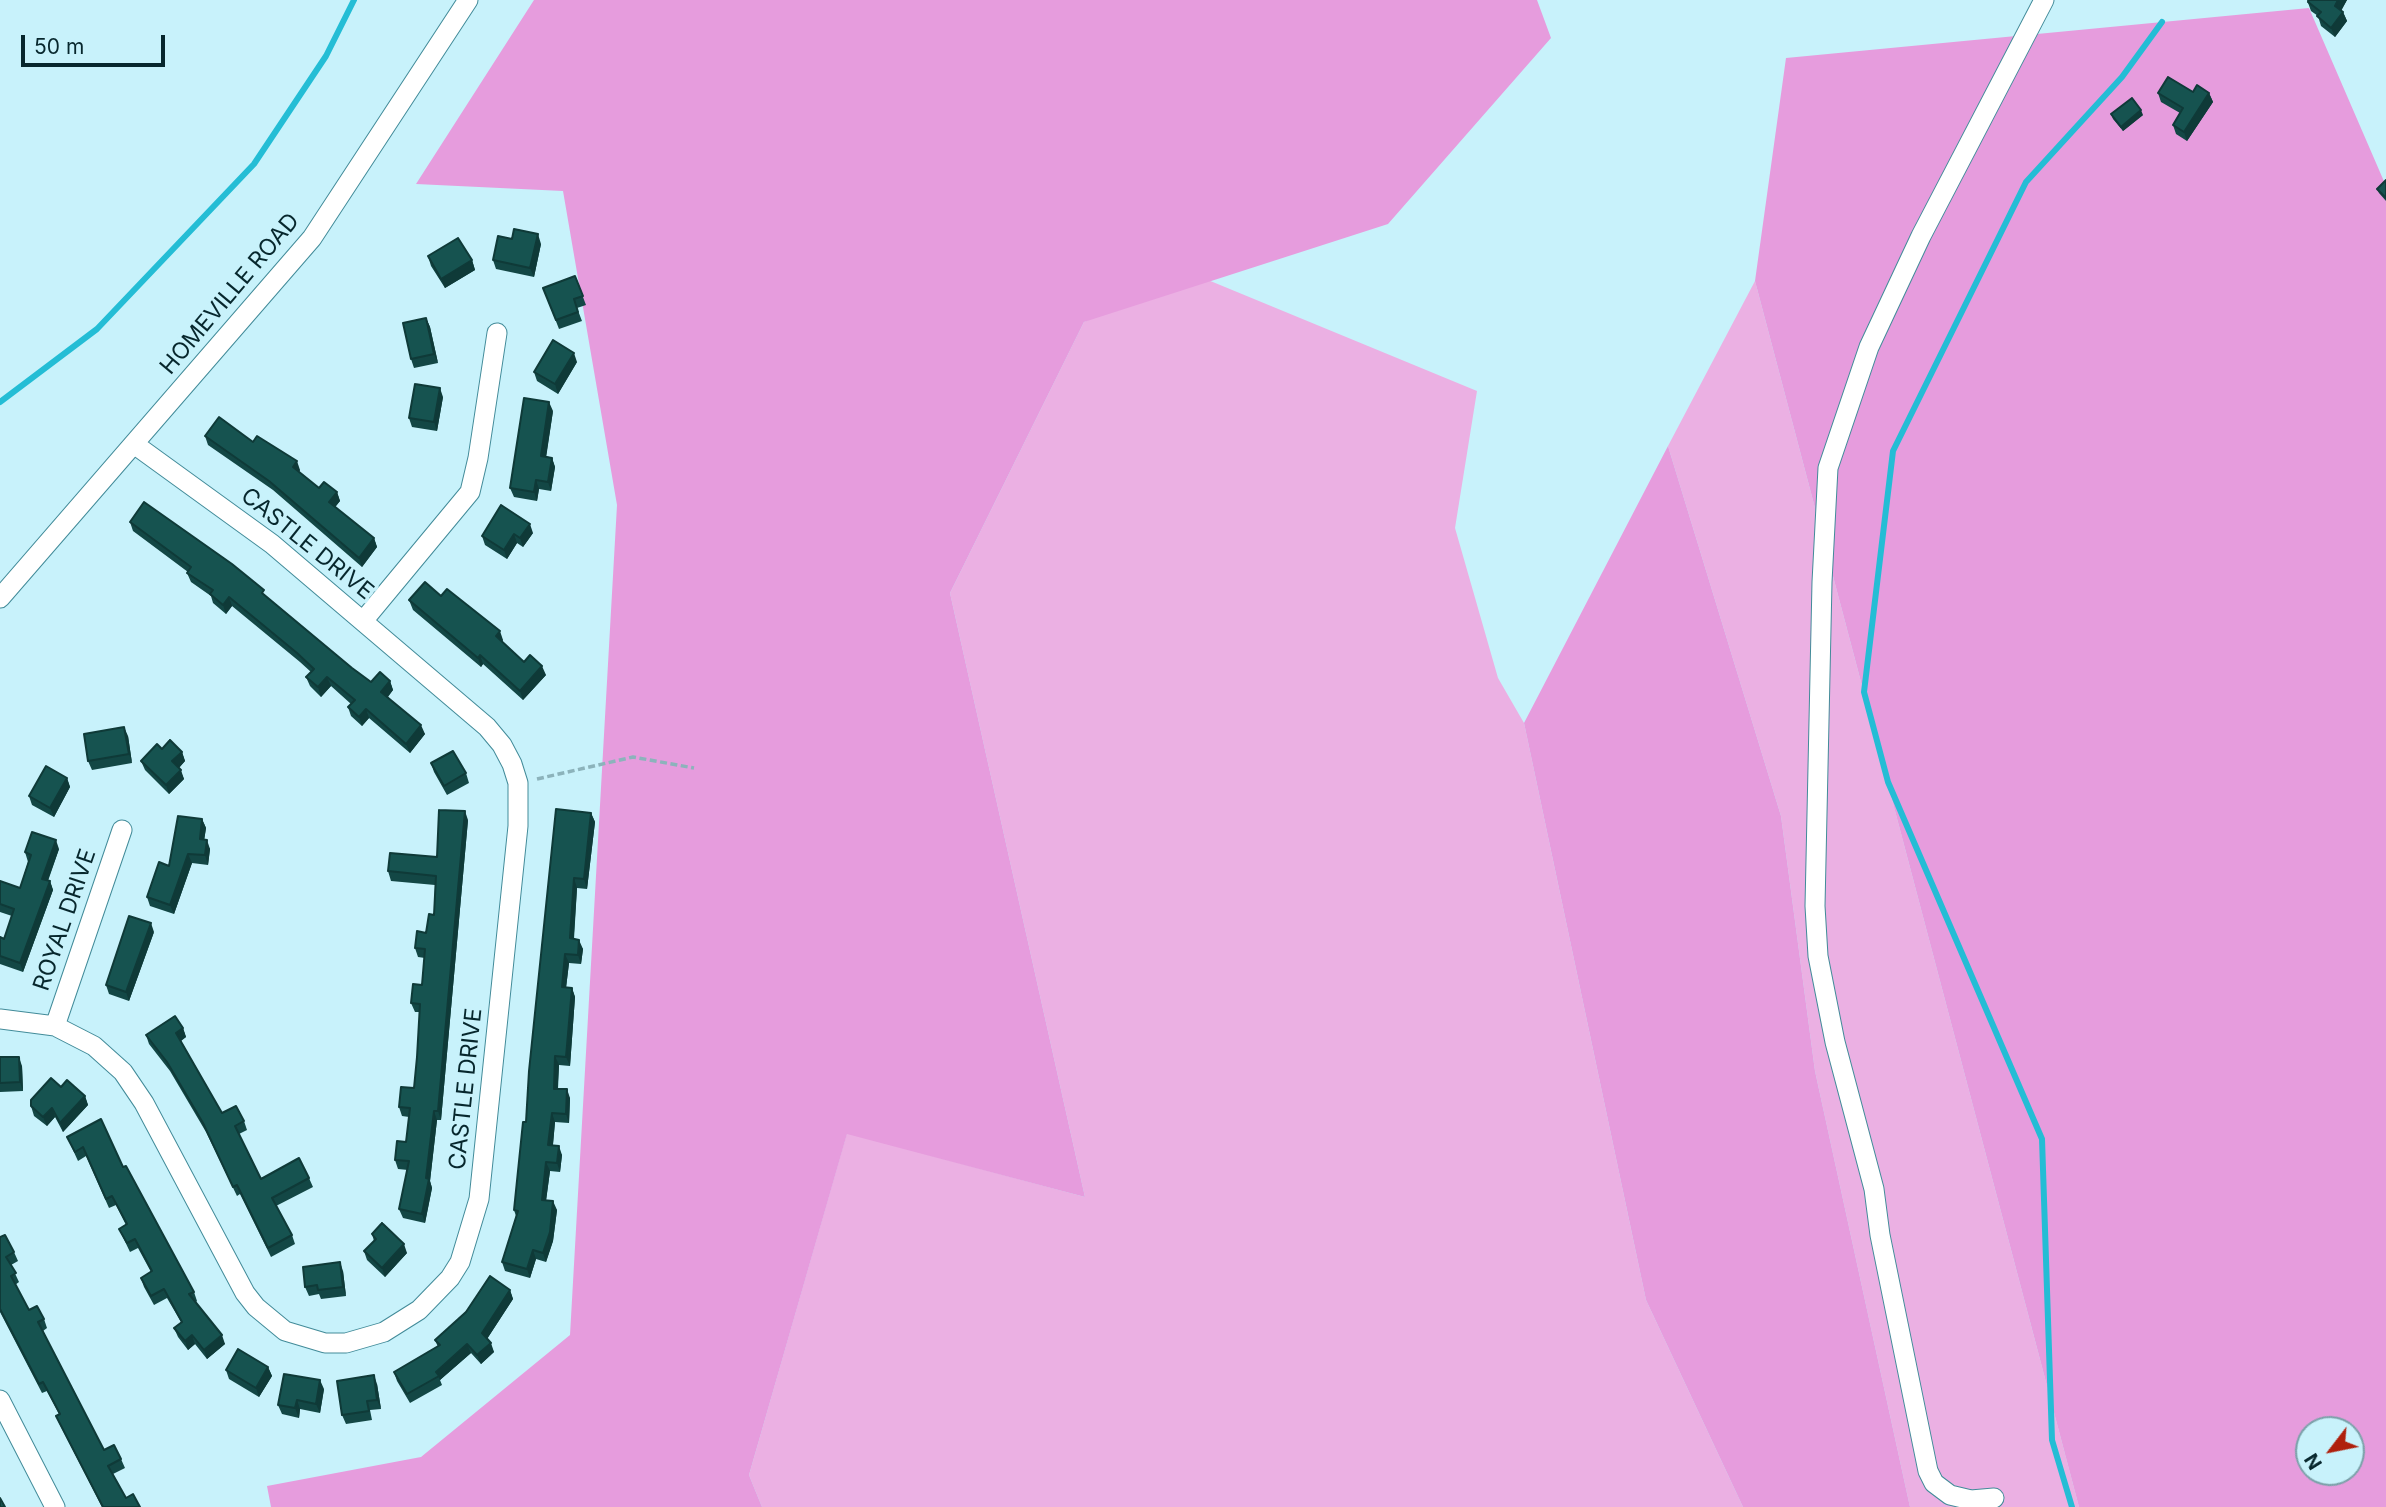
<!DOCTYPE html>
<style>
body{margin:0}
#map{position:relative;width:2386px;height:1507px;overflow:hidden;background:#c8f2fb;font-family:Inter,sans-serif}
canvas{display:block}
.north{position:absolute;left:2295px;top:1416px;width:70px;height:70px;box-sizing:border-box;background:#c8f2fb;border:2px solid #7ba1a9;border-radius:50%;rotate:238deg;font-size:19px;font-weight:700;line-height:28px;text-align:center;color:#07272d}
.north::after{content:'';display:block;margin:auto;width:24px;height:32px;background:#af200d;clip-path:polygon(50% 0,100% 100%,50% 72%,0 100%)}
.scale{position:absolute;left:21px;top:35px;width:144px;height:32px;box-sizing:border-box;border:4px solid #07272d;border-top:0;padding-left:9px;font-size:21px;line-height:24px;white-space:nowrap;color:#07272d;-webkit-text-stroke:5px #c8f2fb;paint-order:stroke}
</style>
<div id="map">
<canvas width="2386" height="1507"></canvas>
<div class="north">N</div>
<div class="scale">50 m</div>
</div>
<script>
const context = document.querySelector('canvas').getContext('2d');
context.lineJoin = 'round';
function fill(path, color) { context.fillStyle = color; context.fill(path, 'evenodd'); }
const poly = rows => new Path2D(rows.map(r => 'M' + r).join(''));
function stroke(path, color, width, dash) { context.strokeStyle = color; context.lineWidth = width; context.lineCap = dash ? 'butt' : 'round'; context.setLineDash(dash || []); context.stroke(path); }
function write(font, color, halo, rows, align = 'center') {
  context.font = font + ' Inter,sans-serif'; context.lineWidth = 7; context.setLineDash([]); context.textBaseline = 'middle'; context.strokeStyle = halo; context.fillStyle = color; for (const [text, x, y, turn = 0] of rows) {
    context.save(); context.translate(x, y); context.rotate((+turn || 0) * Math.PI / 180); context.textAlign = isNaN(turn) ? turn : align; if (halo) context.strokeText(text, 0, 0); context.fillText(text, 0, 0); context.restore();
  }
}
fill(poly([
 [1191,273,1477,391,1455,528,1498,678,1524,723,1646,1300,1743,1507,762,1507,749,1475,847,1133,1085,1197,950,593,1084,322],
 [1755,281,2079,1507,1910,1507,1815,1071,1781,816,1668,446]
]), '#ebb0e3');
fill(poly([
 [534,0,1537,0,1551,38,1388,224,1084,322,950,593,1085,1197,847,1134,749,1475,762,1507,271,1507,267,1486,421,1457,570,1335,617,505,563,191,416,184],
 [2309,8,2386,186,2386,1507,2079,1507,1755,281,1786,58],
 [2309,1430,2351,1430,2351,1472,2309,1472],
 [1668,446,1781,816,1815,1071,1910,1507,1743,1507,1646,1300,1524,723]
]), '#e69cdd');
stroke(poly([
 [0,402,97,329,254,164,326,56,354,0],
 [2072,1507,2052,1440,2042,1139,1888,782,1864,692,1893,451,2026,182,2122,77,2162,22]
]), '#24bdd5', 6);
const minor = poly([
 [0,598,312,238,468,0],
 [363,621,470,492,478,458,497,333],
 [0,1019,55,1026,94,1046,123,1072,144,1103,245,1293,256,1307,285,1331,325,1343,346,1343,384,1332,419,1310,450,1278,460,1262,479,1199,518,826,518,783,512,764,502,745,487,727,272,544,134,444],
 [55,1026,122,830],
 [0,1400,55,1507],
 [1994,1498,1971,1500,1950,1495,1934,1483,1928,1471,1880,1235,1874,1189,1835,1042,1818,956,1815,906,1822,582,1828,468,1869,347,1921,236,2044,0]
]);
stroke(minor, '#428b99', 21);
stroke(poly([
 [537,779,633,757,694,768]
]), '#8cb3bb', 3.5, [7, 3.5]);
stroke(minor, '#fff', 19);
fill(poly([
 [2307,0,2347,0,2341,10,2343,12,2347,21,2335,37,2321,26,2318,16,2311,11],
 [2193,92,2209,93,2213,102,2187,141,2176,134,2173,125,2180,113,2161,102,2158,93],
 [2111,114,2143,115,2123,131,2113,119],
 [2386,180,2386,201,2379,193,2377,189],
 [541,244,534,277,496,269,493,260],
 [428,256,472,260,475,270,445,288,431,266],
 [575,276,586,305,577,308,582,321,559,329,543,288],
 [426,318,430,327,438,363,414,368,411,359],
 [577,362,558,394,537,381,534,372],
 [443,397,437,431,412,427,409,418],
 [553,411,546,456,552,458,555,467,551,491,539,489,537,501,514,497,510,488],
 [205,436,253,442,300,470,299,472,319,488,337,492,340,501,335,507,374,538,377,547,362,567,273,490,208,445],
 [130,522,266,597,352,668,371,682,390,681,393,690,388,697,425,734,410,753,369,718,362,726,351,716,348,707,351,704,331,686,321,697,310,686,306,677,311,672,300,662,232,606,226,614,213,603,211,596,191,582,187,573,188,572,133,531],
 [533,533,523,547,517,543,507,559,485,545,482,536],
 [441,596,503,640,502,642,524,662,546,675,523,700,483,664,481,667,413,610,409,600],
 [128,736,132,763,92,770,88,761],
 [162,749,182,752,185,761,179,768,184,779,169,794,145,770,141,761],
 [431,763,466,773,469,783,447,795,434,772],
 [67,778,70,787,54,817,32,805,29,796],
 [556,809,591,813,595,822,587,889,577,888,574,939,583,949,581,964,569,963,566,988,572,988,575,997,570,1066,559,1065,558,1089,570,1098,569,1123,555,1122,553,1145,562,1155,560,1172,550,1171,546,1200,557,1210,553,1241,546,1262,536,1259,530,1278,505,1271,502,1262,516,1216,514,1210,526,1122],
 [202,819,206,828,204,840,210,849,208,865,192,863,174,914,150,906,147,897],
 [468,820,441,1120,437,1120,430,1181,432,1188,425,1223,403,1218,399,1209,408,1170,398,1169,395,1160,406,1142,409,1117,402,1116,399,1107,414,1088,417,1057,420,1012,415,1012,411,1003,422,985,425,958,418,957,415,948,426,933,434,915,435,885,391,881,388,871,437,857],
 [59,849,48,881,50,881,53,890,23,972,0,964,0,937,4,939,12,916,0,912,0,881,20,888,28,862,25,852],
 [154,932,129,1001,109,994,106,985],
 [183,1028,186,1037,181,1041,222,1113,244,1121,247,1130,239,1134,261,1179,309,1178,313,1187,276,1206,292,1235,295,1244,271,1257,240,1194,237,1196,206,1132,170,1071,149,1044,146,1035],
 [0,1057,22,1066,23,1091,0,1092],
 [61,1087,85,1096,88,1105,63,1132,55,1117,47,1126,34,1116,31,1106],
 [67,1137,123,1167,194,1292,197,1301,196,1302,225,1344,207,1359,195,1344,188,1350,178,1337,174,1328,181,1322,167,1298,154,1305,144,1287,141,1278,151,1272,138,1248,130,1252,119,1229,126,1225,116,1205,109,1208,86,1156,78,1161],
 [372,1234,407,1253,385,1277,367,1260,364,1251,374,1241],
 [0,1237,14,1252,18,1261,11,1265,19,1282,15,1285,29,1310,44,1319,47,1328,43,1331,104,1450,121,1459,125,1468,113,1474,126,1498,140,1507,102,1507,60,1425,56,1416,59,1414,47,1391,42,1393,0,1312],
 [343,1271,346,1296,321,1299,319,1294,309,1296,305,1287],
 [510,1290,513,1299,487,1339,494,1352,481,1364,471,1353,440,1380,442,1385,410,1403,397,1381,394,1372,438,1347,435,1340],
 [268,1367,272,1376,259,1397,229,1379,226,1370],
 [377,1384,381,1409,370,1410,372,1420,346,1424,342,1415],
 [324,1389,320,1413,300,1409,299,1418,282,1414,278,1405]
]), '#134745');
fill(poly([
 [2338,0,2347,0,2339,15,2335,6],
 [2343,12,2347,21,2335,37,2331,28],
 [2209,93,2213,102,2187,141,2184,132],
 [2141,110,2143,115,2123,131,2121,127],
 [538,234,541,244,534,277,530,268],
 [472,260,475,270,445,288,441,279],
 [426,318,430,327,438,363,434,354],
 [574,353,577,362,558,394,555,384],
 [440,388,443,397,437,431,434,422],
 [549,402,553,411,545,465,541,456],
 [552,458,555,467,551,491,548,482],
 [297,461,300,470,296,476,293,467],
 [536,480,539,489,537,501,534,492],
 [337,492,340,501,332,511,329,502],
 [530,524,533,533,523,547,520,538],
 [514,534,517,543,507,559,504,550],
 [374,538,377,547,362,567,359,558],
 [229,597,232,606,226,614,223,605],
 [500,631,503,640,499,645,496,636],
 [480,655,483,664,481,667,478,658],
 [542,666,546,675,523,700,520,691],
 [327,677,331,686,321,697,318,687],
 [390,681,393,690,384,701,381,692],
 [366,709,369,718,362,726,359,717],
 [421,725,425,734,410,753,406,744],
 [124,727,128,736,132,763,129,754],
 [182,752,185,761,176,771,172,761],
 [181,770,184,779,169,794,166,785],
 [67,778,70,787,54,817,50,808],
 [465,811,468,820,441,1120,438,1111],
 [591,813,595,822,587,889,584,879],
 [202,819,206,828,203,848,200,839],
 [56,840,59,849,45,888,42,879],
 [207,840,210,849,208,865,205,855],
 [188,854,192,863,174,914,170,905],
 [574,878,577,888,573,948,570,938],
 [50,881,53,890,23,972,20,963],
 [151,923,154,932,129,1001,126,992],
 [579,940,583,949,581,964,578,955],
 [565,954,569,963,565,996,562,987],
 [572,988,575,997,570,1066,566,1057],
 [183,1028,186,1037,179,1042,176,1033],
 [555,1056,559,1065,557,1098,554,1089],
 [19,1057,22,1066,23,1091,20,1082],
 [567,1089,570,1098,569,1123,566,1114],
 [85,1096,88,1105,63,1132,60,1123],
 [52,1108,55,1117,47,1126,43,1117],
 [434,1111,437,1120,430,1181,432,1188,425,1223,422,1214],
 [552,1113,555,1122,552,1154,548,1145],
 [559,1146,562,1155,560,1172,557,1163],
 [546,1162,550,1171,545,1209,542,1200],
 [553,1201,557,1210,553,1241,546,1262,543,1253],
 [404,1244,407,1253,385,1277,382,1268],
 [533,1250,536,1259,530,1278,527,1269],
 [340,1262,343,1271,346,1296,343,1287],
 [510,1290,513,1299,485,1342,482,1333],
 [192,1335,195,1344,188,1350,185,1341],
 [222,1335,225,1344,207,1359,204,1350],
 [491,1343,494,1352,481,1364,477,1355],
 [467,1344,471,1353,440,1380,436,1372],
 [268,1367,272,1376,259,1397,256,1388],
 [374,1375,377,1384,381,1409,377,1400],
 [320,1380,324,1389,320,1413,316,1404],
 [297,1400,300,1409,299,1418,295,1408]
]), '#0f3a38');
const building = poly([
 [2309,0,2338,0,2335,6,2343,12,2331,28,2317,16,2321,12,2308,2,2309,0],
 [2168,77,2193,92,2197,85,2209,93,2184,132,2173,125,2183,108,2158,93,2168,77],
 [2132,98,2141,110,2121,127,2111,114,2132,98],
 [2386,180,2386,198,2377,189,2386,180],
 [514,229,538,234,530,268,493,260,498,236,512,239,514,229],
 [458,238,472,260,441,279,428,256,458,238],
 [575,276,583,296,574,299,578,312,556,320,543,288,575,276],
 [426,318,434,354,411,359,403,323,426,318],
 [553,340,574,353,555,384,534,372,553,340],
 [415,384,440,388,434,422,409,418,415,384],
 [524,398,549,402,541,456,552,458,548,482,536,480,534,492,510,488,524,398],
 [219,417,253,442,257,436,297,461,293,467,319,488,324,482,337,492,329,502,374,538,359,558,269,481,205,436,219,417],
 [144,502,232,564,264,590,262,593,352,668,371,682,380,672,390,681,381,692,421,725,406,744,366,709,359,717,348,707,355,700,327,677,318,687,306,677,314,669,297,653,229,597,223,605,210,594,213,590,187,573,191,567,130,522,144,502],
 [501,505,530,524,520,538,514,534,504,550,482,536,501,505],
 [425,582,441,596,447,589,500,631,496,636,524,662,530,655,542,666,520,691,480,655,478,658,409,600,425,582],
 [124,727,129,754,88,761,84,734,124,727],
 [170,740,182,752,172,761,181,770,166,785,141,761,157,744,162,749,170,740],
 [453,751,466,773,444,786,431,763,453,751],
 [46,766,67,778,50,808,29,796,46,766],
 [556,809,591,813,584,879,574,878,570,938,579,940,578,955,565,954,562,987,572,988,566,1057,555,1056,554,1089,567,1089,566,1114,552,1113,548,1145,559,1146,557,1163,546,1162,542,1200,553,1201,550,1232,543,1253,533,1250,527,1269,502,1262,518,1211,514,1210,523,1122,526,1122,529,1071,556,809],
 [439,810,465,811,438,1111,434,1111,426,1178,429,1179,422,1214,399,1209,409,1161,395,1160,397,1141,406,1142,410,1108,399,1107,401,1087,414,1088,417,1057,420,1004,411,1003,413,984,422,985,425,949,415,948,417,931,426,933,429,914,434,915,436,876,388,871,390,853,437,857,439,810],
 [178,816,202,819,200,839,207,840,205,855,188,854,170,905,147,897,159,862,169,866,178,816],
 [32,832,56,840,42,879,50,881,20,963,0,956,0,937,4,939,14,909,0,904,0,881,20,888,31,855,25,852,32,832],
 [129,916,151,923,126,992,106,985,129,916],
 [175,1016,183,1028,176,1033,222,1113,236,1106,244,1121,235,1126,261,1179,299,1158,309,1178,272,1198,292,1235,268,1248,237,1185,233,1187,203,1123,167,1062,146,1035,175,1016],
 [0,1057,19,1057,20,1082,0,1083,0,1057],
 [51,1078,61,1087,67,1080,85,1096,60,1123,52,1108,43,1117,31,1106,31,1100,51,1078],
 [101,1119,123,1167,126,1166,194,1292,189,1294,222,1335,204,1350,192,1335,185,1341,174,1328,182,1322,164,1289,151,1296,141,1278,152,1271,135,1239,127,1243,119,1229,127,1224,112,1196,106,1199,83,1147,75,1152,67,1137,101,1119],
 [382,1223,404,1244,382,1268,364,1251,376,1239,372,1234,382,1223],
 [5,1235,14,1252,6,1257,16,1273,11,1276,29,1310,37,1306,44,1319,38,1322,104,1450,114,1445,121,1459,108,1466,126,1498,133,1494,140,1507,103,1507,56,1416,60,1414,43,1382,39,1384,0,1309,0,1237,5,1235],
 [340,1262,343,1287,318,1290,317,1285,305,1287,303,1267,340,1262],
 [490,1276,510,1290,482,1333,491,1343,477,1355,467,1344,436,1372,439,1376,407,1394,394,1372,440,1345,435,1340,466,1312,490,1276],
 [238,1349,268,1367,256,1388,226,1370,238,1349],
 [284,1374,320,1380,316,1404,297,1400,295,1408,278,1405,284,1374],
 [374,1375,377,1400,367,1401,369,1411,342,1415,337,1381,374,1375],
 [0,1498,5,1507,0,1507,0,1498]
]);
fill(building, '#165350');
stroke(building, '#0f3a38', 2);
write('23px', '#07272d', '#c8f2fb', [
 ["HOMEVILLE ROAD",230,294,-50],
 ["CASTLE DRIVE",307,544,39],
 ["ROYAL DRIVE",65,920,-71],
 ["CASTLE DRIVE",466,1089,-84]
]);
</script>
